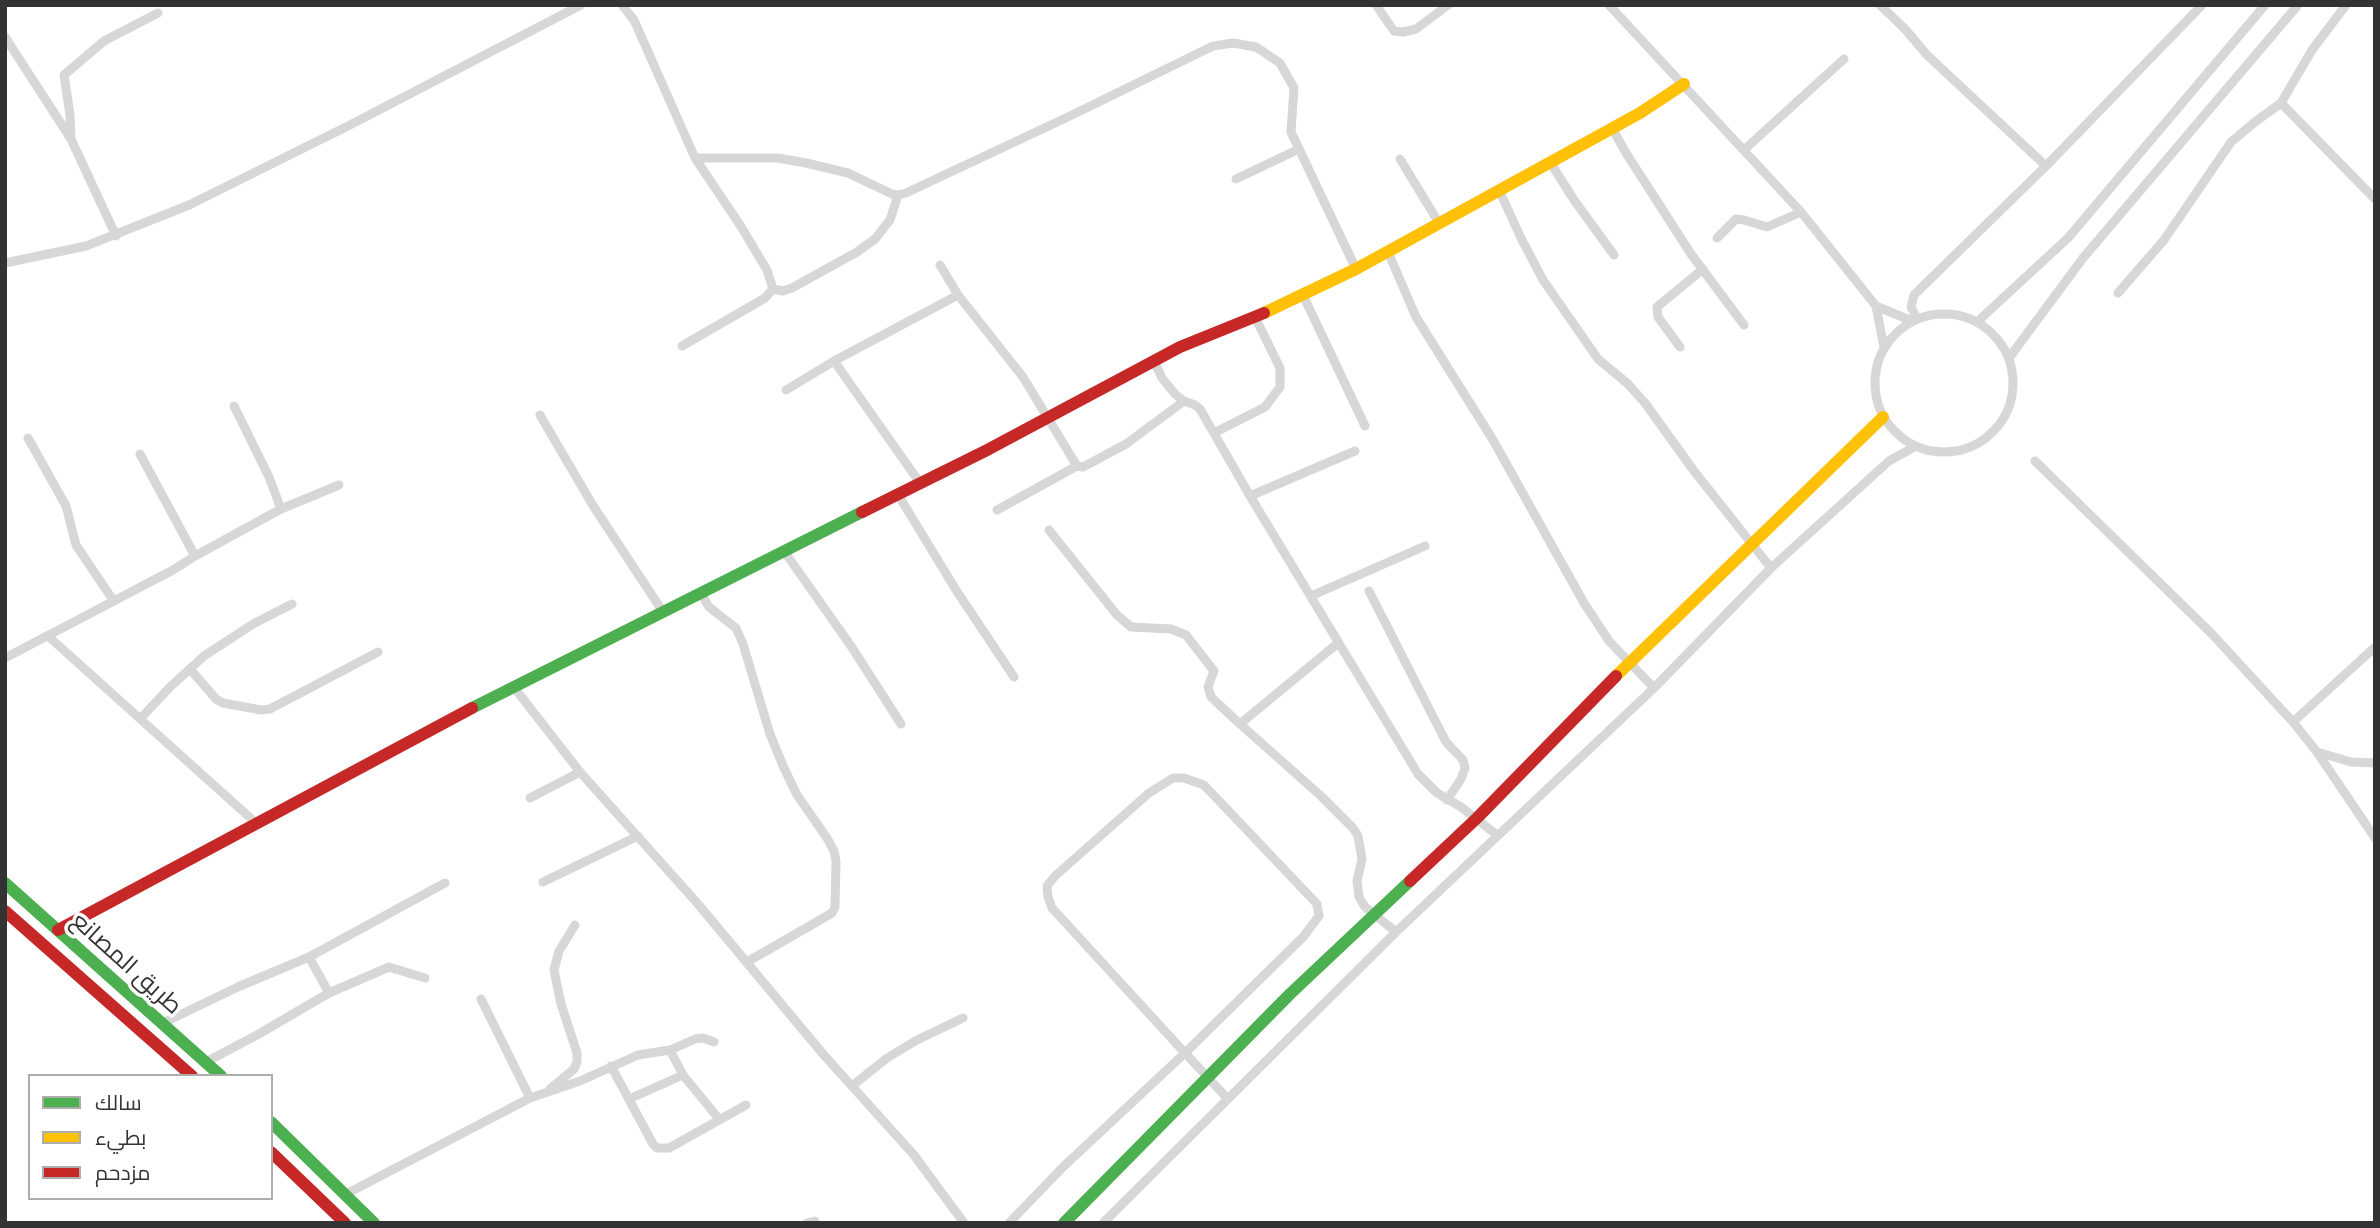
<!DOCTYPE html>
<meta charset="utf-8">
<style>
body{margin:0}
#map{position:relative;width:2380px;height:1228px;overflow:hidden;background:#fff;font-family:"Exo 2",Cairo,sans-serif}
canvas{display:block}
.frame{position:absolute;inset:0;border:7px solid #333;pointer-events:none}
.legend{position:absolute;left:28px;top:1074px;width:245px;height:126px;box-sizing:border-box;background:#fff;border:2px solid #adadad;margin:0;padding:9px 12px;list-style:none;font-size:21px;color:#333}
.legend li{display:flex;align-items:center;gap:14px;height:35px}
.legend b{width:35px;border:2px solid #adadad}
</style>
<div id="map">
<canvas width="2380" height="1228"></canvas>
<div class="frame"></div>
<ul class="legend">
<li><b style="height:9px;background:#4caf50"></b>سالك</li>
<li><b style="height:9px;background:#ffc107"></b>بطيء</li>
<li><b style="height:9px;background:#c62828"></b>مزدحم</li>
</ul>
</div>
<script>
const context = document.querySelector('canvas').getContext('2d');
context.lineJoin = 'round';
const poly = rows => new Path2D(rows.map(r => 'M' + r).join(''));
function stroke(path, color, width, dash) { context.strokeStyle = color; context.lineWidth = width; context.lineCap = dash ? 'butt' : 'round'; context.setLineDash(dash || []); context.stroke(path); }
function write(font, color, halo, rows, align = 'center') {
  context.font = font + ' "Exo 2",Cairo,sans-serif'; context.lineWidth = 7; context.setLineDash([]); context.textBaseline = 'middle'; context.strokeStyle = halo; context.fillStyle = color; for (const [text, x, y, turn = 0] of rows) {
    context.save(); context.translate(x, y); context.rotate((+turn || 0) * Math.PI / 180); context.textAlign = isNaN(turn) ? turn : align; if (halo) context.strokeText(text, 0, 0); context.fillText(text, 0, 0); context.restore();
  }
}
stroke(poly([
 [622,5,634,20,695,158,778,158,806,163,848,173,892,194,898,195,906,193,1070,116,1213,46,1233,43,1256,47,1280,63,1294,88,1291,132,1356,269],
 [1376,5,1394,31,1403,32,1416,29,1448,5],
 [1609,5,1801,212,1876,306,1884,348],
 [1880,5,1905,29,1927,55,2046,166],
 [2346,5,2312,50,2281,103,2375,199],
 [5,37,71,139],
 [1612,128,1626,153,1691,254,1744,325],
 [1745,149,1844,59],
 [1400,159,1439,223],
 [1550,162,1574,200,1614,255],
 [1236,179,1299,149],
 [1499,190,1521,238,1543,280,1598,359,1628,384,1645,403,1694,471,1771,568],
 [116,236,71,139,70,115,64,75,104,41,158,13],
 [1717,238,1736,219,1744,220,1767,227,1801,212],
 [1388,252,1416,317,1493,440,1584,603,1609,641,1654,688],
 [5,263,86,246,189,205,348,126,581,5],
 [940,265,958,295,1023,377,1077,466,1083,467,1126,444,1184,401],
 [773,289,783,291,792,288,857,252,875,239,890,220,898,195],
 [1302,293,1365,426],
 [2118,293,2164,240,2231,142,2255,122,2281,103],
 [1876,306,1912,321],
 '1875 383a69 69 0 1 1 138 0a69 69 0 1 1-138 0Z',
 [1917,319,1911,307,1914,295,2046,166,2202,5],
 [1977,322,2068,238,2265,5],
 [682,346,765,298,773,289,767,270,740,225,695,158],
 [1680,347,1658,317,1657,307,1703,269],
 [2009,358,2083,258,2298,5],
 [834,361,920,483],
 [1154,361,1162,378,1175,394,1184,401,1195,405,1200,409,1250,496,1418,774,1437,793,1461,807,1497,835],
 [786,390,834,361,958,295],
 [234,406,269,477,281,509],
 [540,415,592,504,663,612],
 [1214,433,1265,407,1280,387,1280,368,1255,317],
 [28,438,66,506,76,545,113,600],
 [140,454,195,556],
 [2035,461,2211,633,2293,722,2317,752,2375,838],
 [897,493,956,590,1014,677],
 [1250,496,1355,451],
 [997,510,1077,466],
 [1049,530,1117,615,1131,627,1171,629,1186,635,1214,671,1208,687,1211,697,1240,724],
 [784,551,851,646,901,724],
 [1369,591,1446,742,1463,760,1465,768,1461,779,1447,800],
 [701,593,709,607,736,628,743,644,770,734,784,768,797,795,827,838,834,851,836,861,835,907,832,913,747,962],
 [1311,596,1425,546],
 [48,636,256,823],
 [1338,643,1240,724,1322,797,1353,828,1358,836,1362,859,1357,881,1359,897,1365,907,1396,932],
 [5,658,173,570,195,556,281,509,339,485],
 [190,669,216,699,223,703,261,710,270,709,378,652],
 [513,686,580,772,698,904,823,1054,914,1155,964,1223],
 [141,718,170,687,204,656,253,624,292,604],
 [2293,722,2375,647],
 [2317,752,2351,762,2375,763],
 [530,798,580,772],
 [543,882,638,836],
 [309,957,329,993],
 [481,999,530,1098],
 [163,1023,240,986,309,957,445,883],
 [670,1050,683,1075,719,1119],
 [206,1062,257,1035,329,993,389,967,425,978],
 [611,1066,653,1144,657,1148,669,1148,746,1105],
 [852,1086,887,1058,917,1040,963,1018],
 [550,1089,574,1069,577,1062,577,1053,561,1004,554,970,559,951,575,925],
 [629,1099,683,1075],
 [346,1194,530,1098,580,1081,638,1055,670,1050,695,1039,703,1038,714,1042],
 [807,1223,815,1221],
 [1009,1223,1063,1167,1185,1053,1303,937,1319,916,1317,904,1204,785,1184,778,1173,778,1149,793,1055,876,1047,886,1048,897,1052,908,1185,1053,1228,1099],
 [1103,1223,1396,932,1654,688,1771,568,1889,461,1916,446]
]), '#d7d7d7', 9);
stroke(poly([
 [472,708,862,512],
 [5,883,221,1076],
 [271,1122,374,1223],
 [1064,1223,1290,994,1410,881]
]), '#4caf50', 12);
stroke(poly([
 [1264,313,1356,269,1640,113,1684,84],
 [1616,676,1883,417]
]), '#ffc107', 12);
stroke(poly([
 [862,512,989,449,1180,347,1264,313],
 [1410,881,1477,818,1616,676],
 [5,911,192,1076],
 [58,930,472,708],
 [271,1152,345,1223]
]), '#c62828', 12);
write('24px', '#333', '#fff', [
 ["طريق المصانع",127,963,42]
]);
</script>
